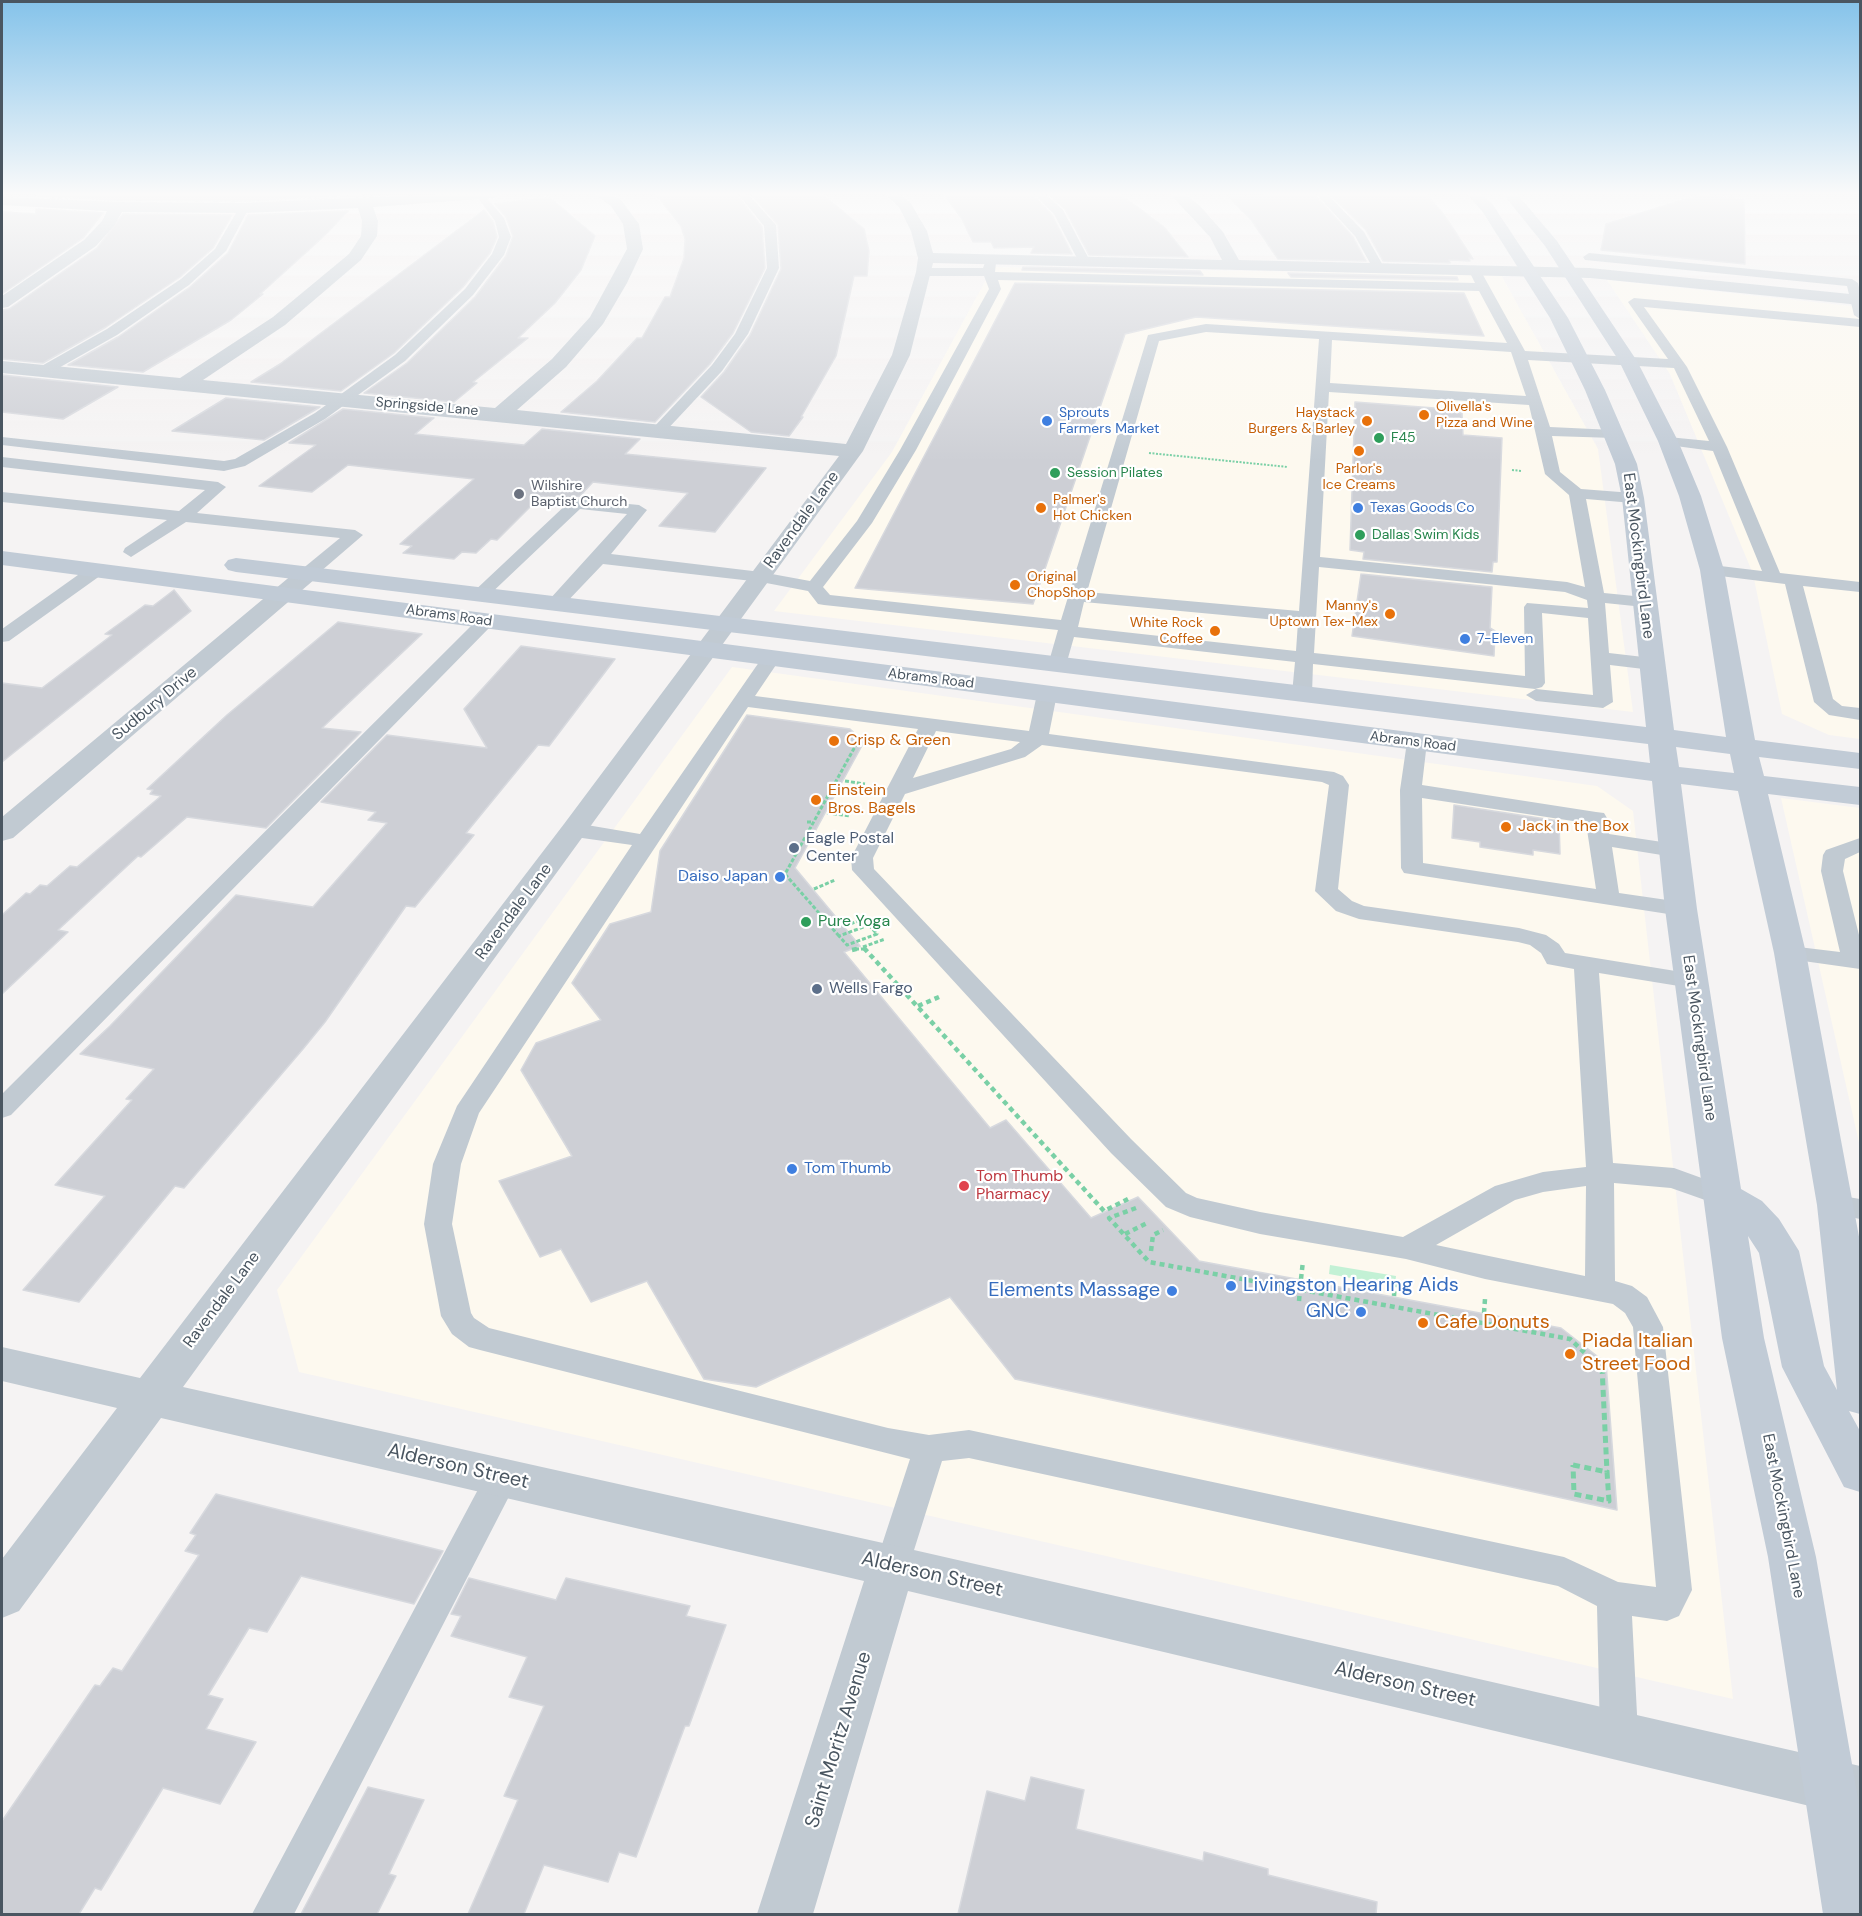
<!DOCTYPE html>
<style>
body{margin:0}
#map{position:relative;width:1862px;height:1916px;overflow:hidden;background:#f5f3f3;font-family:"DM Sans",sans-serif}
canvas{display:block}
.frame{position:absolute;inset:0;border:3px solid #4a5661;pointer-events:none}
</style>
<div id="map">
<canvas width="1862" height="1916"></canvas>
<div class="frame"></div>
</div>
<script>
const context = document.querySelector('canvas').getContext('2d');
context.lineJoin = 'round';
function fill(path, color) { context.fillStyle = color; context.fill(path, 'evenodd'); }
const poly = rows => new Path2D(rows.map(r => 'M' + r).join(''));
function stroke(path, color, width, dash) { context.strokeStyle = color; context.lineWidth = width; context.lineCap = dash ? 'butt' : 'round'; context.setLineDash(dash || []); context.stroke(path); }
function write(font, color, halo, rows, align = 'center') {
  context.font = font + ' "DM Sans",sans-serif'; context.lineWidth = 4.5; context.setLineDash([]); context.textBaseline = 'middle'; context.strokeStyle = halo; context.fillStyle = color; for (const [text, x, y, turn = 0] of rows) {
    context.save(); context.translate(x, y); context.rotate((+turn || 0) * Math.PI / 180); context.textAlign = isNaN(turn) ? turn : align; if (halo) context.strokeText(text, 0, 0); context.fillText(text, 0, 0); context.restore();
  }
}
fill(poly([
 [993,267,1501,275,1598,449,1633,712,774,611,892,452],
 [1607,280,1860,307,1860,739,1829,735,1782,714,1753,574,1670,374],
 [732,667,1597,786,1633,811,1733,1699,299,1372,277,1290],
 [1781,798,1860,808,1860,1147]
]), '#fdf9ef');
fill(poly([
 [1330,1265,1396,1276,1395,1286,1329,1274]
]), '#c3f1d5');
const building = poly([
 [36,194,364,194,244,201,117,200,36,196,36,194],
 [656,194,736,194,762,227,765,268,733,333,710,364,655,422,561,412,597,381,637,338,642,338,665,297,670,297,684,258,685,239,681,226,656,194],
 [751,194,822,194,864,229,869,251,867,276,854,276,836,356,801,417,803,417,789,436,751,432,701,397,724,372,750,335,781,269,778,225,751,194],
 [944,194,1032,194,1052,215,1072,254,1031,253,1034,247,994,248,991,242,973,242,962,219,944,194],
 [1048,194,1120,194,1164,227,1188,257,1089,255,1065,209,1048,194],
 [1280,194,1314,194,1353,237,1366,261,1278,259,1252,221,1229,197,1280,194],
 [1330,194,1426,194,1445,216,1473,259,1469,258,1470,261,1449,260,1450,263,1383,261,1366,230,1330,194],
 [1702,194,1744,200,1745,264,1601,250,1606,224,1702,194],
 [549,197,595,236,581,270,555,303,518,338,528,338,473,382,477,383,454,402,364,393,407,363,475,297,506,256,513,236,506,217,495,204,549,197],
 [36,209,103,213,83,238,2,294,2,212,36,214,36,209],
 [484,210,493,222,497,237,490,253,463,287,394,353,341,391,251,382,280,364,484,210],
 [348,211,322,238,260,294,263,294,231,320,143,372,68,365,118,337,190,287,228,253,248,215,348,211],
 [123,214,232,215,213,248,180,277,106,327,43,363,2,359,2,310,9,309,97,248,123,214],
 [1023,267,1200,271,1203,275,1022,270,1023,267],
 [1288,273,1457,277,1458,280,1291,277,1288,273],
 [1015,283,1464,293,1484,336,1196,317,1125,334,1033,604,855,588,1015,283],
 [2,375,118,387,63,419,2,412,2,375],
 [226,398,320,407,264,440,172,431,226,398],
 [1355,402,1448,409,1448,412,1462,413,1463,435,1502,438,1497,562,1493,562,1492,572,1363,559,1364,552,1350,550,1355,402],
 [343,409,434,418,415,434,524,445,542,429,640,439,625,454,766,468,715,532,659,526,688,493,593,482,580,496,567,499,541,496,497,540,491,539,476,553,462,552,454,559,403,553,412,546,400,544,474,479,348,465,312,492,259,486,316,445,289,443,343,409],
 [1361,574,1492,587,1490,628,1495,631,1494,656,1352,636,1361,574],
 [174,590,191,611,2,762,2,683,42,688,112,635,105,634,145,605,153,606,174,590],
 [338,622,422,634,322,728,361,732,266,828,187,817,141,857,138,856,58,930,68,932,2,994,2,915,26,893,30,894,40,885,47,886,70,866,77,867,161,796,150,794,153,790,147,789,227,715,338,622],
 [521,646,615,659,549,746,538,745,466,833,474,835,415,907,406,906,325,1022,303,1049,184,1188,175,1186,79,1302,23,1290,105,1196,55,1185,132,1100,126,1099,154,1069,80,1054,110,1026,236,895,313,907,387,823,368,820,376,812,321,802,387,735,487,748,464,709,521,646],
 [747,715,850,729,864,742,795,868,860,946,844,952,990,1128,1006,1120,1091,1218,1138,1197,1199,1261,1561,1328,1606,1363,1617,1510,1015,1379,950,1297,756,1387,704,1379,647,1281,591,1302,561,1249,540,1257,499,1181,572,1156,521,1070,536,1043,601,1020,572,983,610,924,651,912,660,851,747,715],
 [1454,805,1559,821,1560,854,1533,850,1533,855,1480,847,1480,842,1452,838,1454,805],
 [216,1494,443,1551,414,1604,301,1576,267,1632,249,1628,208,1695,223,1699,206,1729,256,1742,220,1804,163,1788,101,1890,95,1888,79,1914,2,1914,2,1821,95,1685,100,1686,113,1668,122,1671,199,1555,185,1551,196,1535,190,1533,216,1494],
 [469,1578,556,1600,566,1578,690,1606,686,1616,726,1625,689,1726,685,1726,636,1857,619,1852,608,1882,544,1865,524,1914,468,1914,518,1800,504,1796,544,1706,509,1697,527,1657,451,1636,461,1616,451,1614,469,1578],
 [1031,1777,1084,1790,1076,1829,1203,1861,1204,1852,1268,1869,1268,1875,1377,1902,1376,1914,958,1914,987,1791,1025,1801,1031,1777],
 [368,1787,424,1800,389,1874,396,1876,377,1914,301,1914,368,1787]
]);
fill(building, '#cdcfd5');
stroke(building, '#d7d9de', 1.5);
stroke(poly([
 [1149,453,1288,467],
 [1512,470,1522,471]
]), '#7ad0a6', 2, [2, 1.5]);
stroke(poly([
 [845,781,865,784],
 [827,813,850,816],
 [807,822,813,822],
 [815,835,838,838],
 [814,889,835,880],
 [869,925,877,934,847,945,839,936,869,925],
 [845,926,866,918],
 [839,936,785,874,857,743],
 [863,947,885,939],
 [855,949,865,949]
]), '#7ad0a6', 3, [4, 2]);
stroke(poly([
 [864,948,1104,1211,1128,1199],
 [852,950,861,948],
 [918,1006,939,997],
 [1136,1208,1109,1218,1149,1262,1570,1339,1602,1369],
 [1125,1234,1149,1222],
 [1151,1251,1153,1235,1163,1230],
 [1301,1279,1303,1261],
 [1394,1296,1395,1279],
 [1299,1301,1300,1290],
 [1484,1313,1485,1299]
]), '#7ad0a6', 4.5, [5, 4]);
stroke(poly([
 [1602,1367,1607,1472],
 [1573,1465,1607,1472,1609,1501,1574,1494,1573,1465]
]), '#7ad0a6', 5, [7, 4.5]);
fill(poly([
 [475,194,483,194,504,218,511,237,504,255,473,295,405,361,325,419,245,466,224,471,2,445,2,437,224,461,235,459,315,413,395,355,465,289,492,254,499,237,495,221,475,194],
 [738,194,748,194,776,225,779,268,748,334,722,371,663,434,653,434,651,431,653,428,712,365,735,334,767,268,764,226,738,194],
 [1034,194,1045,194,1063,210,1090,261,1088,264,1080,264,1054,214,1034,194],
 [1316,194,1327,194,1364,232,1385,269,1383,272,1375,272,1355,236,1316,194],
 [240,206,249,208,226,251,189,285,117,335,48,374,38,374,38,368,107,329,181,279,215,249,240,206],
 [1589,253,1852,279,1858,283,1860,292,1860,319,1854,315,1847,286,1585,260,1583,257,1589,253],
 [990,259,996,263,995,272,1475,283,1471,275,1477,271,1483,275,1525,351,1668,359,1628,302,1634,298,1860,319,1860,327,1644,307,1687,367,1727,447,1780,573,1860,582,1860,592,1803,586,1833,699,1842,706,1860,708,1860,720,1829,715,1814,702,1785,584,1712,575,1703,570,1712,565,1762,571,1713,451,1668,445,1661,441,1668,437,1709,441,1674,368,1528,360,1550,427,1614,430,1621,434,1614,438,1552,436,1560,472,1581,489,1633,493,1641,498,1633,503,1586,499,1604,593,1644,597,1653,602,1644,607,1605,603,1609,653,1652,658,1661,664,1652,670,1610,665,1613,702,1603,708,1536,701,1526,695,1536,689,1593,695,1588,618,1542,613,1545,683,1542,687,1535,689,1313,664,1312,694,1302,700,1292,694,1295,662,1074,637,1066,665,1057,671,1048,665,1058,630,824,605,818,604,808,591,761,582,603,564,561,608,549,608,546,604,549,600,627,514,580,509,485,599,473,599,470,595,570,501,576,499,639,505,647,510,611,554,761,572,810,581,857,521,900,450,989,289,984,276,924,276,918,272,924,268,983,268,986,260,990,259],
 [998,280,1479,291,1507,343,1206,324,1148,335,1061,620,830,595,823,587,872,523,916,450,1001,289,998,280],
 [1206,332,1319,339,1299,611,1087,592,1159,341,1206,332],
 [1332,340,1511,352,1526,396,1330,383,1332,340],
 [1329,392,1529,405,1545,474,1569,495,1585,587,1567,582,1320,557,1329,392],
 [1319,567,1565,592,1587,600,1588,608,1527,603,1524,607,1525,676,1314,653,1319,567],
 [1084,602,1298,622,1296,651,1078,627,1084,602],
 [2,457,218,482,226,487,197,513,355,530,363,535,313,578,307,579,301,578,298,574,301,570,340,538,186,522,131,557,123,552,125,548,167,520,2,502,2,492,179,511,205,490,2,467,2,457],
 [98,564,104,565,107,569,104,573,9,641,2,642,2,629,92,565,98,564],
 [486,616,495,621,492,625,11,1115,2,1118,2,1094,480,617,486,616],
 [771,653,780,659,755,696,1029,731,1037,694,1047,688,1057,694,1049,734,1334,772,1343,776,1349,785,1338,889,1352,901,1364,906,1519,928,1546,935,1559,944,1565,953,1700,975,1703,980,1700,985,1691,988,1599,973,1613,1163,1674,1168,1732,1189,1736,1196,1732,1203,1722,1206,1671,1188,1614,1183,1615,1281,1632,1286,1647,1297,1663,1327,1692,1590,1679,1616,1667,1621,1632,1616,1638,1734,1632,1747,1619,1752,1606,1747,1600,1734,1597,1606,1558,1586,969,1458,942,1461,909,1566,904,1577,892,1581,880,1577,875,1566,910,1459,480,1350,469,1347,452,1334,441,1316,424,1224,433,1164,457,1106,632,845,575,837,567,835,564,830,567,825,575,823,640,834,764,655,771,653],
 [748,707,918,729,851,858,852,870,1111,1153,1166,1207,1190,1217,1260,1234,1406,1259,1485,1279,1613,1304,1625,1313,1633,1327,1656,1587,1618,1582,1564,1557,969,1430,929,1435,888,1428,489,1328,474,1318,471,1313,452,1224,461,1164,479,1113,748,707],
 [936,731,1020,742,1011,749,913,778,936,731],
 [1042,745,1322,782,1329,785,1315,891,1336,911,1359,919,1518,942,1530,945,1541,953,1547,964,1574,969,1586,1167,1543,1172,1495,1186,1403,1237,1260,1212,1197,1198,1186,1193,1131,1139,874,869,873,858,905,794,1025,757,1042,745],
 [1586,1186,1585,1276,1436,1245,1515,1200,1543,1192,1586,1186],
 [1417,736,1424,738,1427,742,1422,785,1596,812,1604,813,1607,818,1609,834,1682,845,1685,850,1682,855,1674,857,1612,847,1619,893,1681,902,1689,904,1693,909,1689,914,1681,916,1404,873,1401,868,1400,790,1407,742,1410,738,1417,736],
 [1422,798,1586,823,1596,889,1423,863,1422,798],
 [1860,838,1860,852,1845,859,1843,871,1860,939,1860,969,1782,958,1778,953,1782,948,1790,946,1840,952,1821,871,1823,855,1826,850,1860,838],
 [1836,1195,1860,1199,1860,1219,1826,1212,1822,1205,1826,1198,1836,1195],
 [502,1463,514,1467,519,1477,294,1914,252,1914,490,1467,502,1463]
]), '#c1cad2');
fill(poly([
 [437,194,502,194,495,198,373,207,378,221,377,236,361,260,285,325,203,380,495,408,552,359,590,317,627,249,623,224,611,206,594,194,611,194,621,200,639,224,643,249,627,283,603,324,566,367,517,410,846,444,892,355,916,272,918,258,911,231,899,207,885,194,900,194,910,202,927,231,933,253,1222,260,1210,237,1170,194,1185,194,1200,206,1223,232,1239,260,1590,268,1860,295,1860,305,1590,278,933,263,910,355,863,451,183,1387,892,1545,1860,1766,1860,1818,908,1591,813,1914,757,1914,864,1581,161,1418,19,1611,2,1618,2,1559,117,1408,2,1381,2,1347,140,1378,564,824,839,456,2,373,2,361,180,378,273,317,349,254,361,236,362,221,358,208,244,213,122,212,114,226,96,246,8,307,2,308,2,296,84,240,102,221,107,211,2,205,2,197,117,202,244,203,437,194],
 [307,567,315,569,319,574,315,579,13,838,2,841,2,817,299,569,307,567]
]), '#c1cad2');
fill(poly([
 [1467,194,1482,194,1493,205,1568,318,1605,390,1637,464,1644,498,1674,730,1726,737,1700,570,1679,496,1658,441,1619,361,1545,246,1503,194,1517,194,1557,241,1637,361,1678,441,1701,496,1724,570,1755,740,1860,753,1860,769,1759,757,1764,776,1860,787,1860,805,1768,794,1806,953,1860,1242,1860,1414,1849,1411,1860,1431,1860,1492,1844,1487,1782,1367,1759,1253,1748,1236,1764,1338,1816,1557,1860,1810,1860,1914,1823,1914,1768,1557,1722,1338,1665,909,1652,781,2,565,2,551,1650,763,1648,744,236,572,228,570,224,565,228,560,236,558,1646,727,1622,498,1615,464,1585,390,1550,318,1482,211,1467,194],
 [1676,747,1730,754,1734,773,1679,767,1676,747],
 [1681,784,1738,791,1774,953,1817,1205,1837,1390,1824,1366,1799,1251,1779,1219,1762,1201,1741,1189,1697,909,1681,784]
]), '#c1cbd6');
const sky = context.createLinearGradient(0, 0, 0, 462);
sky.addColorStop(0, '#85c3ea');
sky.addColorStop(0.42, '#fafafa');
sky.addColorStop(1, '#fafafa00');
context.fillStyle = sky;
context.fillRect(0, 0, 1862, 462);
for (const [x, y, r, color] of [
 [1424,415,6,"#e8710a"],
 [1047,421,6,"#3f7fe0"],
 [1367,421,6,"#e8710a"],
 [1379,438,6,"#2e9e5b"],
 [1359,451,6,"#e8710a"],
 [1055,473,6,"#2e9e5b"],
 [519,494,6,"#6b7280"],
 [1041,508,6,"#e8710a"],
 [1358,508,6,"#3f7fe0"],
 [1360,535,6,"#2e9e5b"],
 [1015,585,6,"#e8710a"],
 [1390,614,6,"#e8710a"],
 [1215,631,6,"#e8710a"],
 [1465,639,6,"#3f7fe0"],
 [834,741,6,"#e8710a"],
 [816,800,6,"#e8710a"],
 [1506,827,6,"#e8710a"],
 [794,848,6,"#5c6f8a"],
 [780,877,6,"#3f7fe0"],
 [806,922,6,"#2e9e5b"],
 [817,989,6,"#5c6f8a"],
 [792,1169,6,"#3f7fe0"],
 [964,1186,6,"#e0444e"],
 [1231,1286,6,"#3f7fe0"],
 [1172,1291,6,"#3f7fe0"],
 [1361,1312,6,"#3f7fe0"],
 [1423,1323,6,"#e8710a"],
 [1570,1354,6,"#e8710a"]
]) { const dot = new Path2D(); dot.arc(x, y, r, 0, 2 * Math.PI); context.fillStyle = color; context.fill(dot); stroke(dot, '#fff', 2); }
write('14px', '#4a5661', '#fff', [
 ["Springside Lane",427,407,5],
 ["Abrams Road",449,616,8],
 ["Abrams Road",931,679,7],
 ["Abrams Road",1413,742,7]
]);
write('14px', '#c56008', '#fff', [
 ["Olivella's",1436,407],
 ["Pizza and Wine",1436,423],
 ["Haystack",1355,413,"right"],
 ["Burgers & Barley",1355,429,"right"],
 ["Parlor's",1359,469,"center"],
 ["Ice Creams",1359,485,"center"],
 ["Palmer's",1053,500],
 ["Hot Chicken",1053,516],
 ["Original",1027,577],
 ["ChopShop",1027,593],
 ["Manny's",1378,606,"right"],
 ["Uptown Tex-Mex",1378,622,"right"],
 ["White Rock",1203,623,"right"],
 ["Coffee",1203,639,"right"]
], 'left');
write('14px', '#366cbe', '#fff', [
 ["Sprouts",1059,413],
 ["Farmers Market",1059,429],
 ["Texas Goods Co",1370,508],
 ["7-Eleven",1477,639]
], 'left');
write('14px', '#27864d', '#fff', [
 ["F45",1391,438],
 ["Session Pilates",1067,473],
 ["Dallas Swim Kids",1372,535]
], 'left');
write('14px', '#5b616d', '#fff', [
 ["Wilshire",531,486],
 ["Baptist Church",531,502]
], 'left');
write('16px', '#4a5661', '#fff', [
 ["Ravendale Lane",802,520,-54],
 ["East Mockingbird Lane",1638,556,83],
 ["Sudbury Drive",155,704,-40],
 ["Ravendale Lane",514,912,-53],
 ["East Mockingbird Lane",1699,1038,82],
 ["Ravendale Lane",222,1300,-53],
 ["East Mockingbird Lane",1783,1516,79]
]);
write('16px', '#c56008', '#fff', [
 ["Crisp & Green",846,741],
 ["Einstein",828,791],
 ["Bros. Bagels",828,809],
 ["Jack in the Box",1518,827]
], 'left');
write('16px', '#4e5e75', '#fff', [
 ["Eagle Postal",806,839],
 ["Center",806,857],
 ["Wells Fargo",829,989]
], 'left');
write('16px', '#366cbe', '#fff', [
 ["Daiso Japan",768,877],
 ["Tom Thumb",804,1169,"left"]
], 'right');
write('16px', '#27864d', '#fff', [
 ["Pure Yoga",818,922]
], 'left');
write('16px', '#be3a42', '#fff', [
 ["Tom Thumb",976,1177],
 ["Pharmacy",976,1195]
], 'left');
write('20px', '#366cbe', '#fff', [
 ["Livingston Hearing Aids",1243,1286,"left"],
 ["Elements Massage",1160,1291],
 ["GNC",1349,1312]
], 'right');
write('20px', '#c56008', '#fff', [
 ["Cafe Donuts",1435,1323],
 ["Piada Italian",1582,1342],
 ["Street Food",1582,1365]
], 'left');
write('20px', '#4a5661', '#fff', [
 ["Alderson Street",458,1467,13],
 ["Alderson Street",932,1575,13],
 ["Alderson Street",1405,1685,13],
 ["Saint Moritz Avenue",839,1740,-73]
]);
</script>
